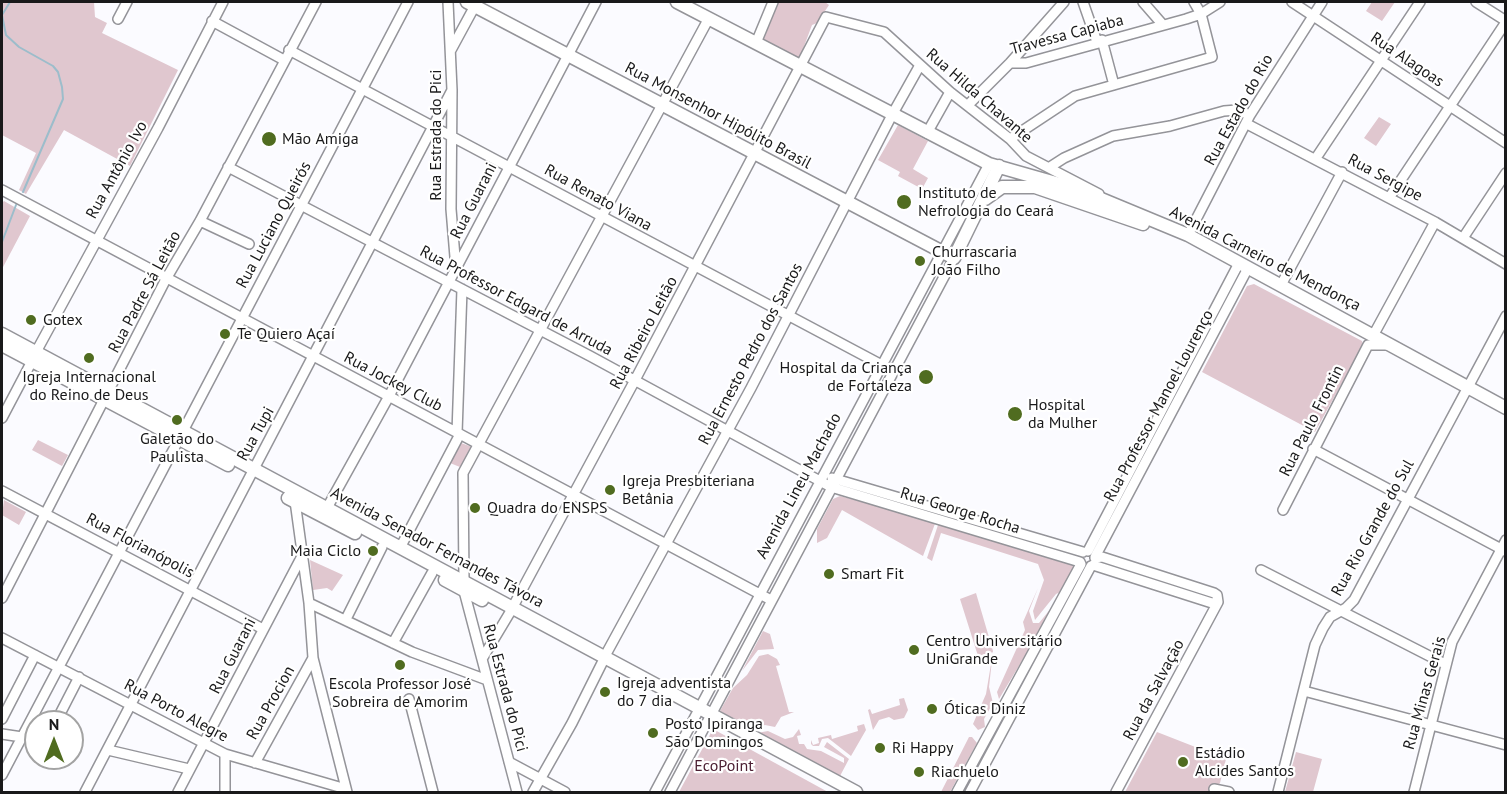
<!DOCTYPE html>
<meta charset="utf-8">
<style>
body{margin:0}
#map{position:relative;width:1507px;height:794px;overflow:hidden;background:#fbfbff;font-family:"PT Sans",sans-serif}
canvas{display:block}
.frame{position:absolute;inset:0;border:3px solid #19191a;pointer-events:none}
.north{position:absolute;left:24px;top:710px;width:60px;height:60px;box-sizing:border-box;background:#fff;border:2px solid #a3a3a3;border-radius:50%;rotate:0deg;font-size:16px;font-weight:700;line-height:24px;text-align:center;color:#19191a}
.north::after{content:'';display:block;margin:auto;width:21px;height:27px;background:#506c20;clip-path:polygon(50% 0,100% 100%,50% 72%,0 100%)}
</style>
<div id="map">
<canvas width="1507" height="794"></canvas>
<div class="frame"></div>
<div class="north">N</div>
</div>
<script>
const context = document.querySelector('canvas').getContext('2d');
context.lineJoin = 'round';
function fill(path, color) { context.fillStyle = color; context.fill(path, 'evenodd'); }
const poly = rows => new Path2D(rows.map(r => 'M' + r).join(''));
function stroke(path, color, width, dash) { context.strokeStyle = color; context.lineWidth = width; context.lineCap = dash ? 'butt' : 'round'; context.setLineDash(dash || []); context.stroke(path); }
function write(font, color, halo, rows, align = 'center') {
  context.font = font + ' "PT Sans",sans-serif'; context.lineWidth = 4.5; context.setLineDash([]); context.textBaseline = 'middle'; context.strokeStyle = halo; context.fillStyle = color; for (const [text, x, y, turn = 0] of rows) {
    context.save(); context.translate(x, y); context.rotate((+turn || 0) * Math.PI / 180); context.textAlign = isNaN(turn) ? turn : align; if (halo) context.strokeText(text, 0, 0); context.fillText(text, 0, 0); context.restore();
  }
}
fill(poly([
 [2,2,94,2,95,17,107,23,102,33,178,70,130,166,64,130,26,194,19,190,36,153,2,135],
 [778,2,825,2,829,5,817,23,812,25,800,57,796,58,762,39],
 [1372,2,1395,2,1382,21,1366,11],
 [1379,117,1391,124,1376,146,1364,138],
 [898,125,928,141,913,169,928,178,922,189,898,176,900,172,878,160],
 [4,201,30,216,2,269,2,203],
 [1254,284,1362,341,1363,345,1315,432,1202,372,1247,286],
 [38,440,68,455,62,466,32,450],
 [461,443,475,448,465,469,450,463],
 [840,496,936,521,923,556,842,510,827,538,817,543,817,529,833,499],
 [4,500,26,512,19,525,2,515],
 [939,522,1077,565,1063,591,1056,594,1035,620,1033,611,1044,580,1038,564,941,533,932,561,927,558],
 [310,560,343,575,332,591,327,588,313,590],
 [1038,588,1029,611,1033,623,1039,623,1061,596,999,699,997,692,1025,630,1023,622],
 [976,593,993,651,989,687,993,703,984,719,985,727,978,730,973,724,986,694,993,652,978,656,960,599],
 [763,631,770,634,774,649,758,650,742,671],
 [768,654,777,659,780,665,776,666,789,712,794,712,781,717,775,727,765,725,749,729,720,711,733,688,747,675,759,656],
 [904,698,908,710,904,718,894,720,889,717,879,720,873,730,868,710,870,709,872,714,900,705,899,699],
 [864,724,866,730,851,756,828,738,822,739,819,746,813,746,811,744,811,740,813,745,819,743,818,738,831,735,832,739,858,731,857,726],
 [713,729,828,792,679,792],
 [799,729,801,735,797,736,799,744,804,744,807,749,821,751,844,763,844,758,824,747,827,742,849,759,840,776,757,733,768,731,785,739,793,737],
 [1157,732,1226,759,1220,783,1213,792,1125,792],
 [969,737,972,737,977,743,950,792,941,792],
 [1296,752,1322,759,1313,792,1285,792]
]), '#e0c7cf');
stroke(poly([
 [10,2,2,15,6,35,19,47,53,66,58,72,62,87,63,99,23,192],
 [2,242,16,205]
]), '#9cbdcb', 2);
const minor = poly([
 [448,2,452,90,451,209,456,269],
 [1083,2,1097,42],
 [1143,2,1163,25],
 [1292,2,1506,143],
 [1476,2,1506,21],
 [118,19,127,2],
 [212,21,284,60],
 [1102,40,1114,85],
 [756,43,773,2],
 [289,50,893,371],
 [451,50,477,2],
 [1010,63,1026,63,1186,19,1201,14,1220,2],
 [968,105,1010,63,1064,2],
 [1247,124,1435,222,1506,264],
 [927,133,950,92],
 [1010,139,1075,96,1212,57,1201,14,1194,2],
 [1316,158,1420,2],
 [228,167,590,356,831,487,1080,562],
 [1050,167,1064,158,1113,136,1170,126,1224,111,1237,110,1250,115],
 [2,190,771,600],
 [1389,198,1506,22],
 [200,221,249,244],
 [1188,235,1250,115,1322,2],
 [1463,238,1506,173],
 [1281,285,1342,172],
 [1374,334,1435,222],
 [36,352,158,128,223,2],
 [2,418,32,361],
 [183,431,408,2],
 [457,433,462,289],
 [1313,449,1505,551],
 [832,478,1083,552],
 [2,491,263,629],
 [295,501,309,603,313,658,347,792],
 [327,508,388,398,596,2],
 [1283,510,1368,345,1387,345],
 [400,548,460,434],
 [1088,551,1239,263],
 [1095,557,1248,268],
 [1093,565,1212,603,1218,602,1217,595,1214,593,1102,557,1095,558],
 [1261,570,1445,664],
 [464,581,463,473,709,18],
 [464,591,517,792],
 [2,598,166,279,200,221,316,2],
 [309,603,412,652,487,680],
 [346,619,382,547],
 [2,638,225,754,346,789],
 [393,643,432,573],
 [605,656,751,388,892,115,920,65],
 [482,659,509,614,635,380,826,17,884,32,950,92,1010,139,1026,156,1099,194],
 [1304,691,1506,745],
 [409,699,433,792],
 [61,712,79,677],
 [2,719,35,655],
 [2,734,22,737],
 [108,750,189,769],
 [509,762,565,792],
 [255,763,313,658],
 [2,775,179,439],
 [1214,789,1229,792],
 [85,792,452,90],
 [178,792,302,556],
 [225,792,225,754],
 [533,792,572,723,602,663],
 [655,792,989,164],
 [670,792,954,258],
 [957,792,1081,564],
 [970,792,1091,566],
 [1116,792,1218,602],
 [1278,792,1315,645,1323,628,1330,617,1346,608,1354,600,1506,316],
 [1414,792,1452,642,1506,540]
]);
const major = poly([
 [467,2,954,258,999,166],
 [677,2,989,164,1077,189,1188,235,1506,408],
 [985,199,1002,187,1035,187,1143,224],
 [2,334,856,792],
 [2,345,228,465],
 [288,498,355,533],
 [445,580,482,600]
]);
stroke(minor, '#949499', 12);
stroke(major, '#949499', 15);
stroke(minor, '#fff', 9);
stroke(major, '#fff', 12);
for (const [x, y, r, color] of [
 [269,139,8,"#506c20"],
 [904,202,8,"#506c20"],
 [920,261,6,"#506c20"],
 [31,320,6,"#506c20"],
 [225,334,6,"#506c20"],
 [89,358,6,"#506c20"],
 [926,377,8,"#506c20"],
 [1015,414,8,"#506c20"],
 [177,420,6,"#506c20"],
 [610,490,6,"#506c20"],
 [475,508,6,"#506c20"],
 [373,551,6,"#506c20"],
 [829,574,6,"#506c20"],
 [914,650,6,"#506c20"],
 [400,665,6,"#506c20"],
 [605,692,6,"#506c20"],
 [932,709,6,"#506c20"],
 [653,733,6,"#506c20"],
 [880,748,6,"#506c20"],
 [1183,762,6,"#506c20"],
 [919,772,6,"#506c20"]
]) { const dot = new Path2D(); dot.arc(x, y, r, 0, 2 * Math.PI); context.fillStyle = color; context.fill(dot); stroke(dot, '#fff', 2); }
write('16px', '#19191a', '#fff', [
 ["Travessa Capiaba",1067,35,-15],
 ["Rua Alagoas",1407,60,34],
 ["Rua Hilda Chavante",979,96,41],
 ["Rua Estado do Rio",1239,110,-61],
 ["Rua Monsenhor Hipólito Brasil",718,116,28],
 ["Rua Estrada do Pici",436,135,-90],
 ["Rua Antônio Ivo",117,170,-61],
 ["Rua Sergipe",1385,178,28],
 ["Rua Renato Viana",598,198,29],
 ["Rua Guarani",474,201,-63],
 ["Rua Luciano Queirós",274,225,-62],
 ["Avenida Carneiro de Mendonça",1265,259,27],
 ["Rua Padre Sá Leitão",145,292,-62],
 ["Rua Professor Edgard de Arruda",516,301,28],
 ["Rua Ribeiro Leitão",644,333,-62],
 ["Rua Ernesto Pedro dos Santos",751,354,-62],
 ["Rua Jockey Club",393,382,28],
 ["Rua Professor Manoel Lourenço",1159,406,-62],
 ["Rua Paulo Frontin",1312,421,-63],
 ["Rua Tupi",256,434,-61],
 ["Avenida Lineu Machado",799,486,-62],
 ["Rua George Rocha",960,511,17],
 ["Rua Rio Grande do Sul",1373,528,-61],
 ["Rua Florianópolis",140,546,28],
 ["Avenida Senador Fernandes Távora",437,548,28],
 ["Rua Guarani",233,656,-63],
 ["Rua Estrada do Pici",505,688,75],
 ["Rua da Salvação",1154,690,-62],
 ["Rua Minas Gerais",1425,693,-74],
 ["Rua Procion",271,703,-61],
 ["Rua Porto Alegre",176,711,28]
]);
write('16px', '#19191a', '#fff', [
 ["Mão Amiga",282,139],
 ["Instituto de",918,193],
 ["Nefrologia do Ceará",918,211],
 ["Churrascaria",932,252],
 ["João Filho",932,270],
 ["Gotex",43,320],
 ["Te Quiero Açaí",237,334],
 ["Hospital da Criança",912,368,"right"],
 ["de Fortaleza",912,386,"right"],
 ["Igreja Internacional",89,377,"center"],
 ["do Reino de Deus",89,395,"center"],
 ["Hospital",1028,405],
 ["da Mulher",1028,423],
 ["Galetão do",177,439,"center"],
 ["Paulista",177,457,"center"],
 ["Igreja Presbiteriana",622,481],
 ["Betânia",622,499],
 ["Quadra do ENSPS",487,508],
 ["Maia Ciclo",361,551,"right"],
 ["Smart Fit",841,574],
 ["Centro Universitário",926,641],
 ["UniGrande",926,659],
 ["Igreja adventista",617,683],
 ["do 7 dia",617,701],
 ["Escola Professor José",400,684,"center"],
 ["Sobreira de Amorim",400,702,"center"],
 ["Óticas Diniz",944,709],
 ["Posto Ipiranga",665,724],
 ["São Domingos",665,742],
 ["Ri Happy",892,748],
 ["Estádio",1195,753],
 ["Alcides Santos",1195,771],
 ["Riachuelo",931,772]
], 'left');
write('16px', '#4c2033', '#fff', [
 ["EcoPoint",724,766]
]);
</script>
